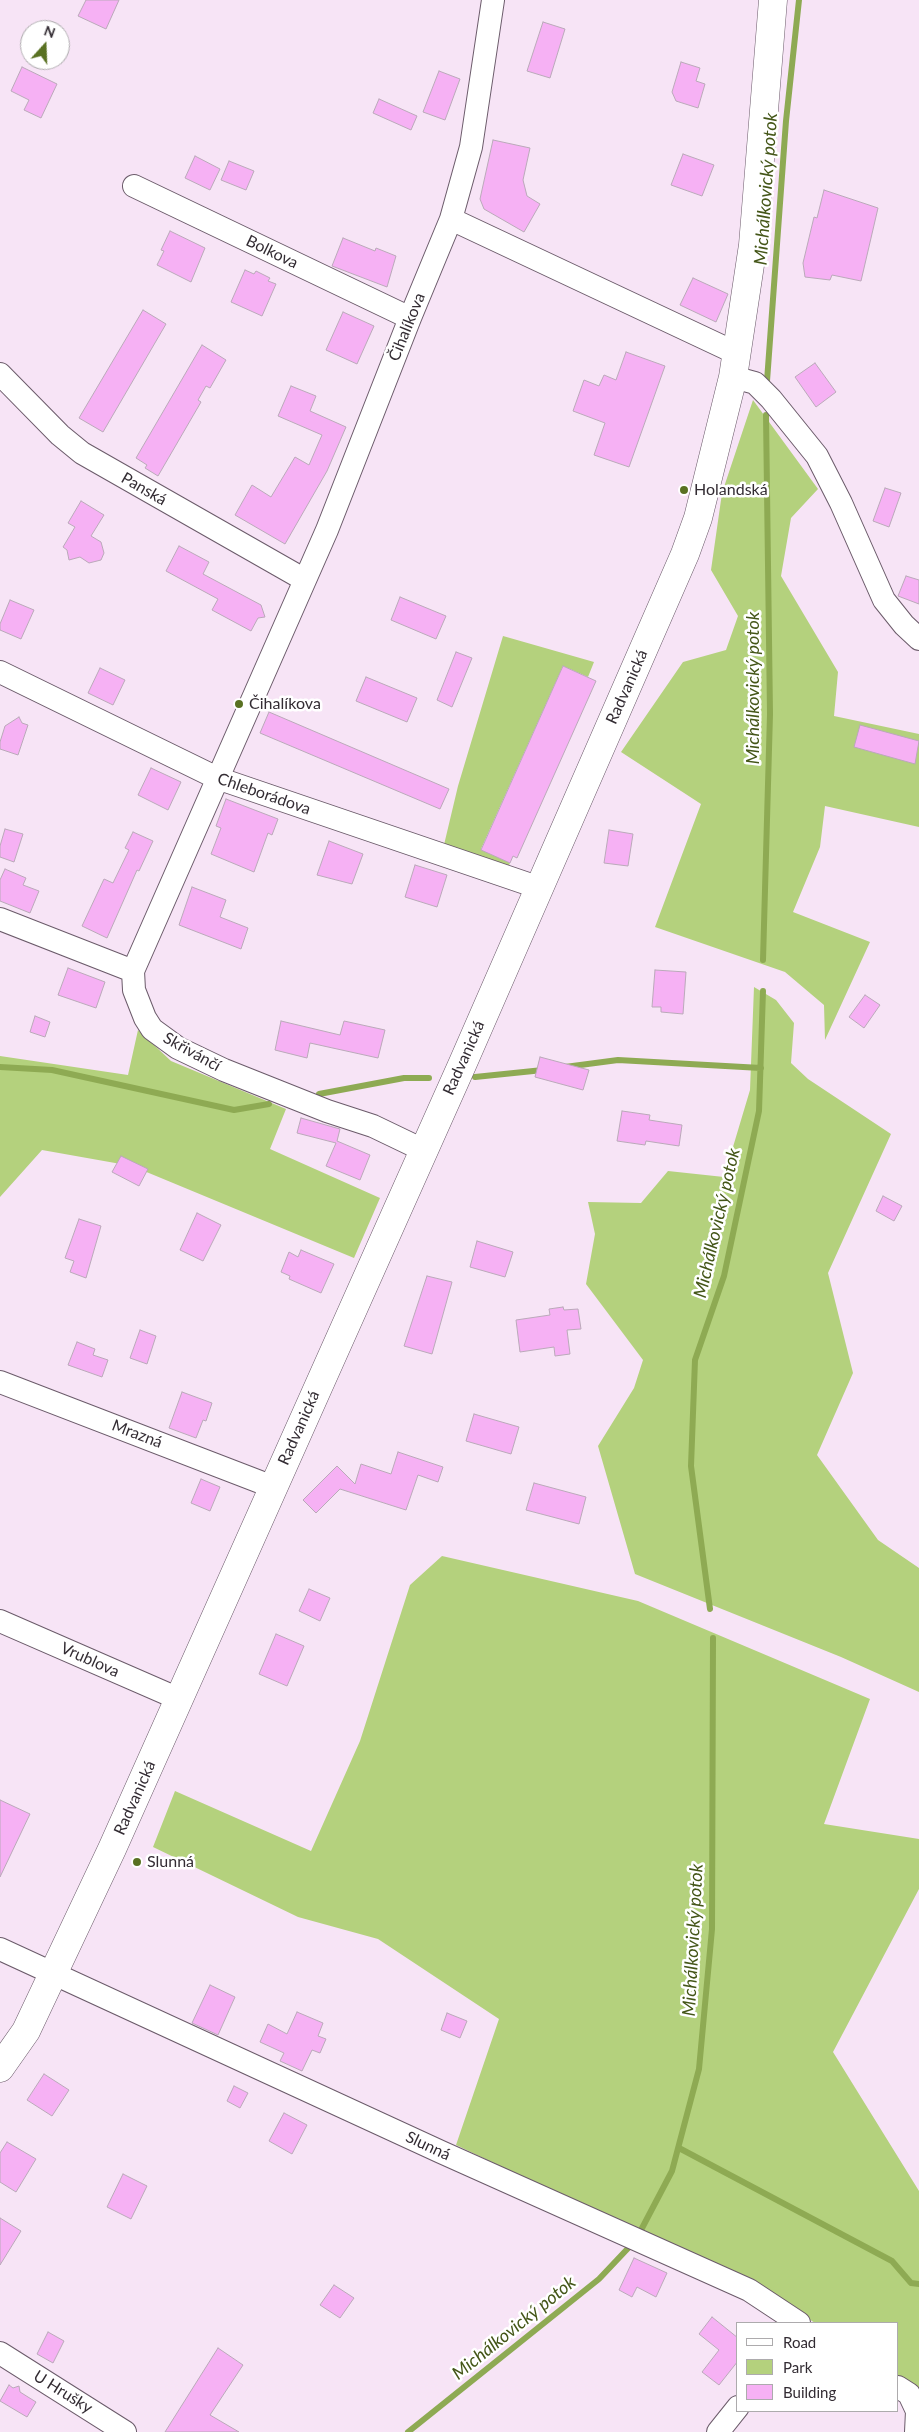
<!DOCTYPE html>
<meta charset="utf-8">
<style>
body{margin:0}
#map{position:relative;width:919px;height:2432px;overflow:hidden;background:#f7e4f6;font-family:Lato,sans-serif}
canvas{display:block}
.legend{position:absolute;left:736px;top:2322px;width:162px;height:90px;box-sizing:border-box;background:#fff;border:1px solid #adabad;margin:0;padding:6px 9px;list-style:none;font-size:15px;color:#332c33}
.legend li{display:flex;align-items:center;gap:10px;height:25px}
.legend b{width:25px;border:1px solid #adabad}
.north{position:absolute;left:20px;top:20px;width:50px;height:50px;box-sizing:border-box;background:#fff;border:1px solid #adabad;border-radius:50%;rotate:20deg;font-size:14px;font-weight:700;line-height:20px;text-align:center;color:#332c33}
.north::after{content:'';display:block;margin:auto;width:18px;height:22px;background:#597122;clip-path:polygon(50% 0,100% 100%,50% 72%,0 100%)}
</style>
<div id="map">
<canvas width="919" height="2432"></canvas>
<ul class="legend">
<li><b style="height:6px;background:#fff"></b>Road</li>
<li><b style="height:14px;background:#b4d17d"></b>Park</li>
<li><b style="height:14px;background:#f6b1f4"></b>Building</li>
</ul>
<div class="north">N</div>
</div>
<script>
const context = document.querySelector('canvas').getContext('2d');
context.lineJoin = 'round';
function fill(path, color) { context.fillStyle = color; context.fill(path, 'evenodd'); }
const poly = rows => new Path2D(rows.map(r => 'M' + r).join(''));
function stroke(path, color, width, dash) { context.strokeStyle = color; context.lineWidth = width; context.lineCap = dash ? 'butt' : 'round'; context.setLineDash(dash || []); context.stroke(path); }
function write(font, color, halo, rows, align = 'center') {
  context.font = font + ' Lato,sans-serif'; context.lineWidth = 5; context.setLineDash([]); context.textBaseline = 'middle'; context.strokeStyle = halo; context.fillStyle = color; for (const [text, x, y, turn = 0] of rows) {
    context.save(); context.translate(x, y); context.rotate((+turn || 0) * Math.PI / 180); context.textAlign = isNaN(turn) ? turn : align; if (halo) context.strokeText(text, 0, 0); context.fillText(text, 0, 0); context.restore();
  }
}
fill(poly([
 [753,400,818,489,791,518,781,576,838,672,834,716,919,734,919,827,825,806,820,847,793,912,870,942,825,1040,824,1005,785,972,655,927,701,804,621,752,683,662,726,650,738,616,711,570,722,493],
 [503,636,594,662,588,677,563,666,481,849,510,863,506,872,443,849,458,786],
 [754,987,776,1000,794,1023,791,1063,808,1079,891,1134,828,1273,853,1373,817,1455,878,1540,919,1568,919,1692,841,1657,635,1574,598,1446,634,1388,643,1360,586,1284,595,1234,588,1202,641,1203,668,1171,724,1177,750,1090],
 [138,1030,171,1061,286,1109,270,1149,380,1198,354,1258,132,1166,42,1150,0,1197,0,1056,128,1075],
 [442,1556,638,1601,870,1699,824,1824,919,1839,919,1889,833,2052,919,2191,919,2400,898,2379,898,2323,815,2323,751,2281,615,2221,456,2145,499,2019,378,1939,298,1917,153,1847,175,1791,311,1851,360,1741,410,1585]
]), '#b4d17d');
stroke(poly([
 [767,381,786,121,799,0],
 [763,960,770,714,766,415],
 [0,1067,52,1070,234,1110,269,1104],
 [565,1067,618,1060,761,1068],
 [475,1077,543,1070],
 [319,1094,404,1078,429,1078],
 [710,1609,691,1466,695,1360,724,1276,759,1111,763,991],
 [679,2148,892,2261,911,2283,919,2284],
 [640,2232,672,2171,699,2069,712,1929,713,1638],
 [408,2432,599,2279,633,2243]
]), '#8eaa53', 6);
const building = poly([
 [86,0,119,0,106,29,78,16,86,0],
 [543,22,565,29,550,78,527,71,543,22],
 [681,62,700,68,696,81,705,84,698,108,676,101,672,92,681,62],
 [22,67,57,84,41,118,24,110,29,100,11,91,22,67],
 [439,71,460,79,445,120,423,112,439,71],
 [379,99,417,116,411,130,373,113,379,99],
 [493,140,530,148,523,180,527,196,540,204,524,232,484,209,480,199,493,140],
 [683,154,714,165,702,196,671,185,683,154],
 [195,156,220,169,210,190,185,178,195,156],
 [229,161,254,171,246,190,221,180,229,161],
 [824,190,878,208,861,281,832,275,830,280,805,277,803,263,814,217,817,218,824,190],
 [170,231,205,248,191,282,157,265,164,251,161,250,170,231],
 [343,238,375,251,376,248,396,256,387,287,332,266,343,238],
 [245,270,254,274,256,271,270,278,268,281,276,284,262,316,231,302,245,270],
 [693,278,728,294,716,322,680,305,693,278],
 [143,310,166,324,103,432,79,418,143,310],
 [343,312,374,326,357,364,326,350,343,312],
 [202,345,226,360,210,388,206,386,198,400,201,402,158,476,145,468,147,465,136,458,202,345],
 [626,352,665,366,629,467,594,455,605,423,573,411,584,380,599,386,604,375,616,380,626,352],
 [815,363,836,392,816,407,795,377,815,363],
 [291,386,316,396,310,411,346,427,327,471,285,544,235,515,252,485,271,497,295,457,309,465,322,435,278,416,291,386],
 [885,488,901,493,889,527,873,521,885,488],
 [81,501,104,515,91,536,101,542,104,553,101,560,89,563,80,557,69,560,67,550,63,547,75,527,68,523,81,501],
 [179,546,209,562,203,574,261,605,265,617,258,618,251,631,212,610,218,599,166,571,179,546],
 [906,576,919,580,919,604,898,596,906,576],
 [400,597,446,616,436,639,391,620,400,597],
 [10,600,34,610,21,639,0,630,0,624,10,600],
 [456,652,472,658,452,707,437,700,456,652],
 [563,666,596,681,517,858,513,856,510,863,481,850,563,666],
 [100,668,125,680,113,705,88,693,100,668],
 [366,677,417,698,407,722,356,701,366,677],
 [269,712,449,789,440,809,260,733,269,712],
 [19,717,22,723,28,725,18,755,0,749,0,742,5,726,19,717],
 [860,725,919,741,915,764,854,747,860,725],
 [151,768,181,782,168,810,138,795,151,768],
 [226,799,278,819,272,835,268,833,254,872,211,854,221,828,216,826,226,799],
 [5,829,23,834,14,862,0,857,0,846,5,829],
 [609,830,633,834,628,866,604,863,609,830],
 [133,832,153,841,139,871,137,870,107,938,82,926,104,879,113,883,129,850,125,848,133,832],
 [329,841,363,854,352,884,317,875,329,841],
 [415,865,447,875,437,907,405,897,415,865],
 [5,869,26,878,23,885,39,891,30,913,0,901,0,880,5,869],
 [192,887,226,900,220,917,248,928,241,949,179,925,192,887],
 [68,968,105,982,96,1008,58,995,68,968],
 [655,970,686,972,683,1014,661,1012,661,1007,652,1007,655,970],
 [865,995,880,1005,864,1028,849,1017,865,995],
 [35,1016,50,1022,45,1037,30,1032,35,1016],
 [281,1021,340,1035,344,1021,385,1030,378,1058,310,1043,307,1058,275,1050,281,1021],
 [540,1057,589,1070,583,1090,535,1077,540,1057],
 [622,1111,650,1115,649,1120,682,1125,679,1146,646,1141,645,1145,617,1141,622,1111],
 [301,1118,340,1129,337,1141,370,1155,360,1180,326,1166,336,1143,297,1133,301,1118],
 [121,1156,148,1169,139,1186,112,1172,121,1156],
 [883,1196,902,1206,894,1221,876,1211,883,1196],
 [197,1213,221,1225,203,1261,180,1250,197,1213],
 [79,1219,101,1226,86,1278,70,1272,74,1261,65,1258,79,1219],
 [477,1241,513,1252,505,1277,470,1267,477,1241],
 [301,1250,334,1264,321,1293,289,1279,290,1276,281,1272,289,1252,298,1257,301,1250],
 [427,1276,452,1282,432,1354,404,1346,427,1276],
 [563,1307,564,1310,578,1309,581,1329,567,1330,570,1354,555,1356,554,1347,520,1352,516,1320,550,1315,549,1309,563,1307],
 [140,1330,156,1336,147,1364,130,1358,140,1330],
 [77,1342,95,1349,93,1355,108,1360,102,1377,68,1365,77,1342],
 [182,1392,212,1403,206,1421,203,1420,196,1438,169,1428,182,1392],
 [474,1414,519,1427,511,1454,466,1441,474,1414],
 [398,1452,443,1467,438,1482,418,1475,406,1510,340,1489,316,1513,303,1500,337,1466,355,1484,361,1464,391,1474,398,1452],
 [201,1479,220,1487,210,1511,191,1503,201,1479],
 [534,1483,586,1497,579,1524,526,1510,534,1483],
 [309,1589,330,1598,320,1621,299,1611,309,1589],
 [276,1634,304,1646,287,1686,259,1674,276,1634],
 [0,1800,30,1814,0,1877,0,1800],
 [210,1985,235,1997,218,2035,192,2023,210,1985],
 [297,2012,323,2023,318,2036,326,2039,320,2053,312,2050,302,2071,280,2061,284,2053,260,2042,268,2024,287,2034,297,2012],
 [447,2013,467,2021,460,2038,441,2030,447,2013],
 [44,2074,69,2090,52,2116,27,2100,44,2074],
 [234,2086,248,2093,240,2108,227,2101,234,2086],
 [284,2113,307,2125,292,2154,269,2141,284,2113],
 [7,2142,36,2159,16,2192,0,2182,0,2153,7,2142],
 [123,2174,147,2186,131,2219,107,2207,123,2174],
 [0,2218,21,2231,0,2265,0,2218],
 [634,2258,667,2273,656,2297,637,2287,632,2297,619,2290,634,2258],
 [334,2285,354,2298,340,2318,320,2305,334,2285],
 [712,2317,738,2338,738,2361,719,2385,702,2372,719,2350,699,2334,712,2317],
 [48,2332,64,2341,53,2363,37,2354,48,2332],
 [218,2348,243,2365,210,2415,239,2432,165,2432,218,2348],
 [9,2385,13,2388,19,2386,20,2392,36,2402,27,2417,0,2401,9,2385]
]);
fill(building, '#f6b1f4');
stroke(building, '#baa9b9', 1);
const street = poly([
 [134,186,410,318],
 [451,219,736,353],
 [0,374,60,435,82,453,305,580],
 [733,377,755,383,771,399,817,456,841,503,884,600,904,625,919,639],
 [0,672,217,778,540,888],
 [0,919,133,971,134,990,145,1018,152,1029,178,1048,224,1070,327,1111,373,1126,423,1150],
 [133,971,327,530,410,318,451,219,471,147,493,0],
 [0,1382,273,1487],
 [0,1621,179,1699],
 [0,1949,441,2152,749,2290,799,2323],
 [0,2353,125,2432],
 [898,2387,909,2394,917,2411,916,2432],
 [718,2432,738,2407]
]);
const secondary = poly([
 [0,2068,26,2031,112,1849,462,1065,685,554,698,518,733,377,753,245,773,0]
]);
stroke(street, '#6b5b6a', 24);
stroke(secondary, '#6b5b6a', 29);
stroke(street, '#fff', 22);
stroke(secondary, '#fff', 28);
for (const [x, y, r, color] of [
 [684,490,5,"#597122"],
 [239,704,5,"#597122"],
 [137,1862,5,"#597122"]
]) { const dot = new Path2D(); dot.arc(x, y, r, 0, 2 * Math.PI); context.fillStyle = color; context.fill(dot); stroke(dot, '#fff', 2); }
write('16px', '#332c33', '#fff', [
 ["Bolkova",272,252,26],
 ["Čihalíkova",407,327,-68],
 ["Panská",144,489,30],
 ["Radvanická",627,687,-66],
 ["Chleborádova",264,794,19],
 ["Skřivánčí",192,1052,29],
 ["Radvanická",464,1058,-66],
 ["Radvanická",299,1428,-66],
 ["Mrazná",137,1434,21],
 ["Vrublova",90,1660,24],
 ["Radvanická",135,1798,-66],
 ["Slunná",428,2146,25],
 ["U Hrušky",63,2392,32]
]);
write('16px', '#332c33', '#fff', [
 ["Holandská",694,490],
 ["Čihalíkova",249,704],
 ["Slunná",147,1862]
], 'left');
write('italic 18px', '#445618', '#fff', [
 ["Michálkovický potok",766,189,-86],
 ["Michálkovický potok",753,688,-90],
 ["Michálkovický potok",717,1223,-77],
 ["Michálkovický potok",693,1940,-87],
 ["Michálkovický potok",514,2328,-39]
]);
</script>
